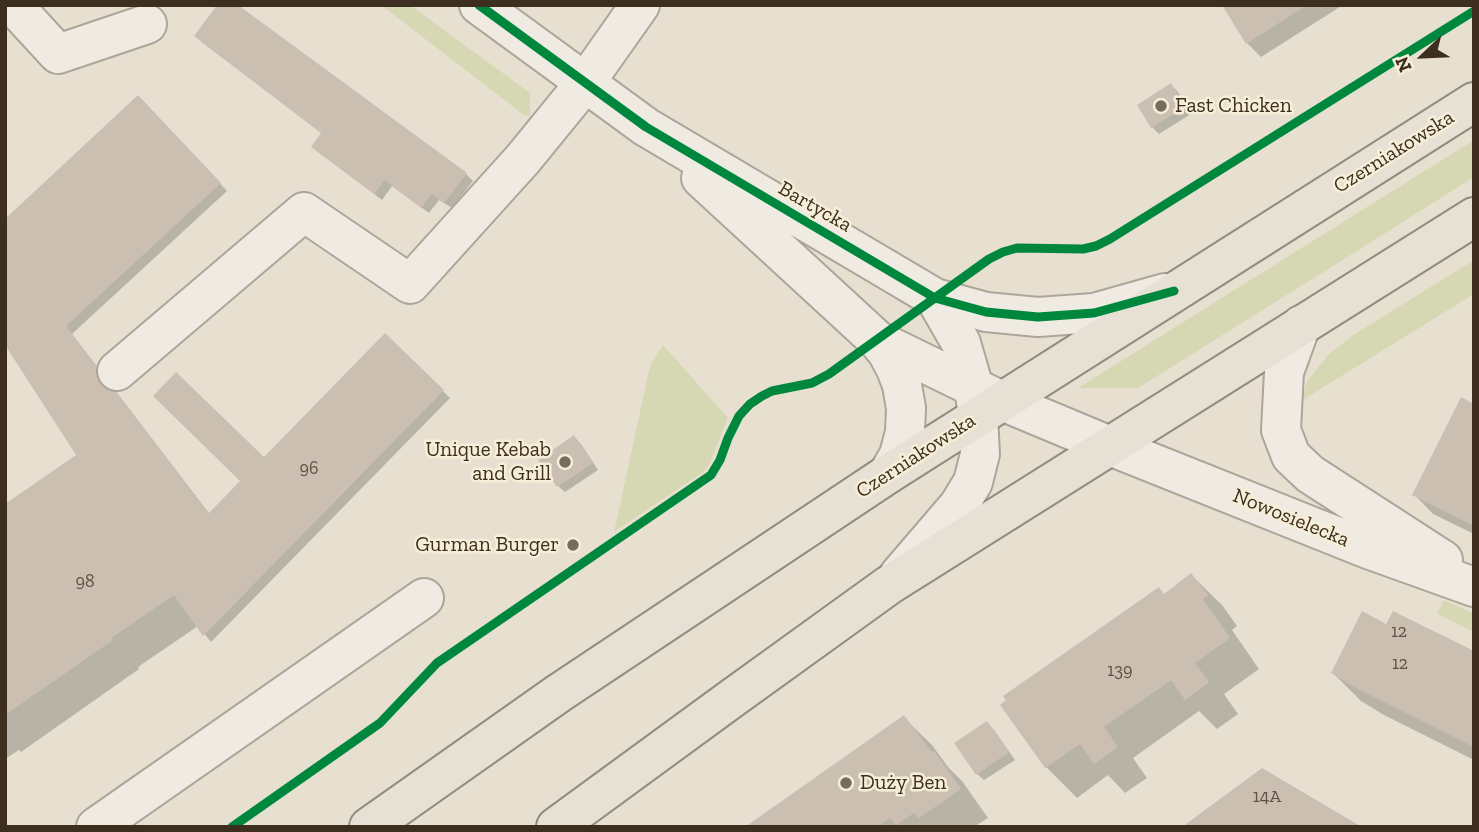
<!DOCTYPE html>
<meta charset="utf-8">
<style>
body{margin:0}
#map{position:relative;width:1479px;height:832px;overflow:hidden;background:#e7e0d1;font-family:"Zilla Slab",serif}
canvas{display:block}
.frame{position:absolute;inset:0;border:7px solid #3d2e20;pointer-events:none}
.north{position:absolute;left:1388px;top:21px;width:70px;height:70px;-webkit-text-stroke:5px #f7eed8;paint-order:stroke;rotate:247deg;font-size:19px;font-weight:700;line-height:28px;text-align:center;color:#3d2e20}
.north::after{content:'';display:block;margin:auto;width:24px;height:32px;background:#3d2e20;clip-path:polygon(50% 0,100% 100%,50% 72%,0 100%)}
</style>
<div id="map">
<canvas width="1479" height="832"></canvas>
<div class="frame"></div>
<div class="north">N</div>
</div>
<script>
const context = document.querySelector('canvas').getContext('2d');
context.lineJoin = 'round';
function fill(path, color) { context.fillStyle = color; context.fill(path, 'evenodd'); }
const poly = rows => new Path2D(rows.map(r => 'M' + r).join(''));
function stroke(path, color, width, dash) { context.strokeStyle = color; context.lineWidth = width; context.lineCap = dash ? 'butt' : 'round'; context.setLineDash(dash || []); context.stroke(path); }
function write(font, color, halo, rows, align = 'center') {
  context.font = font + ' "Zilla Slab",serif'; context.lineWidth = 5; context.setLineDash([]); context.textBaseline = 'middle'; context.strokeStyle = halo; context.fillStyle = color; for (const [text, x, y, turn = 0] of rows) {
    context.save(); context.translate(x, y); context.rotate((+turn || 0) * Math.PI / 180); context.textAlign = isNaN(turn) ? turn : align; if (halo) context.strokeText(text, 0, 0); context.fillText(text, 0, 0); context.restore();
  }
}
fill(poly([
 [381,5,410,5,530,93,530,116,524,115],
 [1474,140,1474,177,1341,261,1138,388,1078,388],
 [1474,260,1474,294,1301,401,1308,380,1330,353,1355,334],
 [663,345,728,418,709,465,703,472,614,532,650,366],
 [1444,600,1474,614,1474,632,1437,614]
]), '#d6d7b3');
fill(poly([
 [1224,5,1343,5,1261,57,1247,43],
 [196,36,466,174,473,181,452,208,439,200,429,213,392,186,382,200,320,153,323,134,203,43],
 [1171,85,1178,92,1191,114,1159,134,1152,127],
 [138,97,227,191,72,334,210,515,385,335,450,398,211,642,198,626,138,667,139,669,21,752,19,750,5,759,5,506,79,456,5,343],
 [1474,406,1474,534,1433,514,1414,494],
 [574,437,581,444,598,470,565,492,558,486],
 [1191,575,1222,605,1237,626,1232,630,1259,669,1224,694,1238,714,1217,729,1199,711,1133,758,1147,778,1125,793,1108,775,1077,798,1046,767,1003,705,1165,595],
 [1386,626,1474,654,1474,760,1384,715,1361,701,1333,673],
 [903,717,932,745,948,767,962,781,988,818,974,827,748,827],
 [987,723,994,730,1015,760,984,780,977,774]
]), '#0003');
fill(poly([
 [217,5,238,5,467,173,444,203,432,194,421,208,385,180,374,194,311,147,321,133,194,36],
 [1222,5,1307,5,1246,44],
 [1171,83,1185,107,1151,128,1137,105],
 [138,95,221,183,66,326,209,513,240,481,153,396,176,372,264,457,385,333,444,390,203,636,174,595,111,638,113,640,5,715,5,504,76,455,5,345,5,219],
 [1461,397,1474,404,1474,526,1412,495],
 [574,435,593,463,557,487,538,460],
 [1191,573,1208,595,1203,599,1230,638,1195,663,1209,682,1185,700,1171,680,1104,727,1118,747,1094,764,1080,744,1045,768,1000,705,1006,700,1003,696,1159,587,1164,594],
 [1362,611,1386,624,1393,611,1474,651,1474,747,1354,687,1331,673],
 [904,715,932,752,934,751,961,789,919,818,914,813,896,825,890,818,877,827,745,827],
 [987,721,1009,752,976,775,954,743],
 [1262,768,1362,827,1182,827]
]), '#cbbfb2');
const minor = poly([
 [13,5,58,54,147,24],
 [479,5,646,127,935,298,986,312,1038,317,1094,313,1165,293],
 [701,178,877,340,887,352,896,369,902,385,906,408,905,432,899,455,888,474],
 [1301,325,1284,372,1281,430,1291,456,1310,474,1443,560],
 [877,340,1002,401,1110,446,1368,549,1474,587],
 [117,371,304,212,410,284,523,159,585,83,640,5],
 [899,575,959,505,973,482,980,454,978,416,974,388,961,343,935,298],
 [96,827,424,598]
]);
const major = poly([
 [369,827,559,693,888,474,1474,102],
 [556,827,731,699,889,585,1474,217]
]);
stroke(minor, '#ada599', 42);
stroke(major, '#928b80', 42);
stroke(minor, '#efebe3', 38);
stroke(major, '#e6e1d4', 38);
stroke(poly([
 [479,5,646,127,935,298,986,312,1038,317,1094,313,1174,291],
 [232,827,380,723,437,663,711,475,720,460,728,438,739,416,750,404,762,396,772,391,812,383,829,374,989,259,1003,252,1017,248,1083,249,1096,246,1110,239,1474,11]
]), '#00873e', 9);
for (const [x, y, r, color] of [
 [1161,106,7,"#786c5e"],
 [565,462,7,"#786c5e"],
 [573,545,7,"#786c5e"],
 [846,783,7,"#786c5e"]
]) { const dot = new Path2D(); dot.arc(x, y, r, 0, 2 * Math.PI); context.fillStyle = color; context.fill(dot); stroke(dot, '#f7eed8', 2.5); }
write('18px', '#605244', null, [
 ["96",309,469],
 ["98",85,582],
 ["12",1399,632],
 ["12",1400,664],
 ["139",1120,671],
 ["14A",1267,797]
]);
write('21px', '#3d2e20', '#f7eed8', [
 ["Fast Chicken",1175,106],
 ["Unique Kebab",551,450,"right"],
 ["and Grill",551,474,"right"],
 ["Gurman Burger",559,545,"right"],
 ["Duży Ben",860,783]
], 'left');
write('21px', '#3d2e20', '#f7eed8', [
 ["Czerniakowska",1394,152,-32],
 ["Bartycka",815,207,30],
 ["Czerniakowska",916,456,-33],
 ["Nowosielecka",1291,518,22]
]);
</script>
